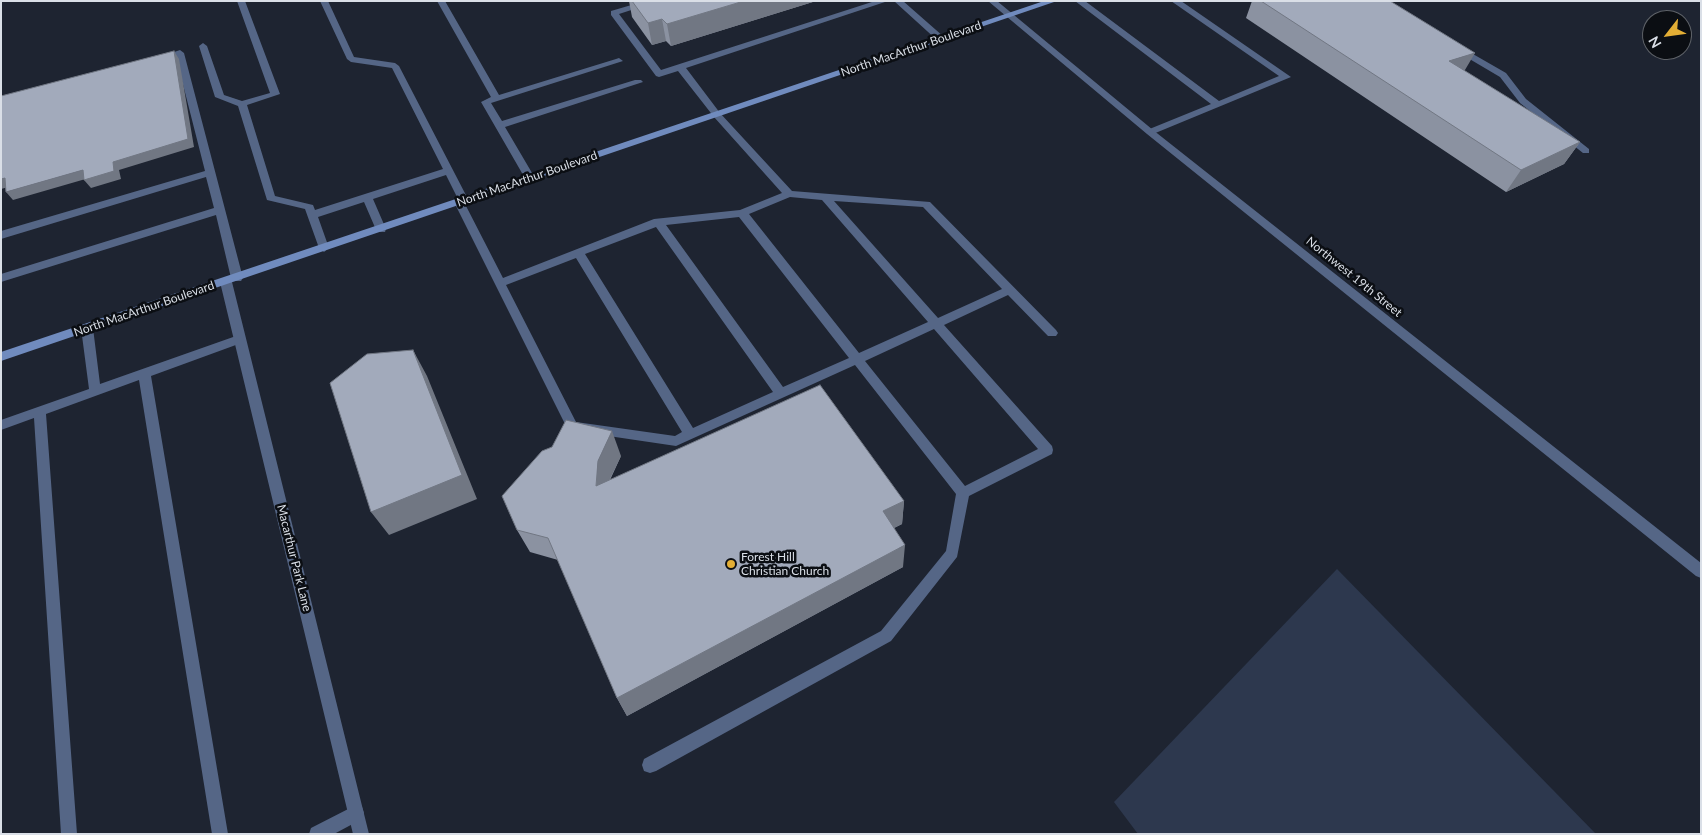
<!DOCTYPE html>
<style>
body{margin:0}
#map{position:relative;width:1702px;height:835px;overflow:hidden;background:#1e2431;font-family:Lato,sans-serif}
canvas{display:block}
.frame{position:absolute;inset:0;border:2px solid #dadfe7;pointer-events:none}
.north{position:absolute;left:1642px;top:10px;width:50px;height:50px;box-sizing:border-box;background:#0b0e13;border:1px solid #5e6268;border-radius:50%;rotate:240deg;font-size:14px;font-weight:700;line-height:20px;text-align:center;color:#dadfe7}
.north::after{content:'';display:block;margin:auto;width:18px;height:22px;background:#e3ae35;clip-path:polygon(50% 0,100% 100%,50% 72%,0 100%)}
</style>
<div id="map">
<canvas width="1702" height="835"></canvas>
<div class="frame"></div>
<div class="north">N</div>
</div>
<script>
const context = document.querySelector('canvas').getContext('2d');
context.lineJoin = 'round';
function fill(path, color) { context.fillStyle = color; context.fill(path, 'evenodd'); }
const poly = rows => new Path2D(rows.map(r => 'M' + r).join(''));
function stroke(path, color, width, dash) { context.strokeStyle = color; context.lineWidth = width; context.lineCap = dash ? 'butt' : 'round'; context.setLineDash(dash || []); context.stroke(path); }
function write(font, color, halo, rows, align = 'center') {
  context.font = font + ' Lato,sans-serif'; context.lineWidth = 5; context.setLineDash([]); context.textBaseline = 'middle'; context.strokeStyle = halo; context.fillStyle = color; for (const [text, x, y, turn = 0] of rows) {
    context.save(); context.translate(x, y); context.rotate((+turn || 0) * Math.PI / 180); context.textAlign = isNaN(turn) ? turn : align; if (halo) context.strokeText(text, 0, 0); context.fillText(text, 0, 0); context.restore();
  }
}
fill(poly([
 [1337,569,1596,834,1138,834,1114,802]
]), '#2d384e');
fill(poly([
 [237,1,245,1,280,94,247,105,275,196,313,205,315,210,443,169,392,68,351,62,347,59,320,1,328,1,354,57,395,63,399,66,469,201,465,204,503,278,654,219,740,210,782,193,714,117,678,71,659,77,656,76,611,15,611,11,645,1,659,1,619,14,661,70,875,1,888,1,686,68,720,113,792,191,930,202,1056,330,1058,333,1056,336,1048,336,1008,295,944,325,1052,446,1053,450,1052,454,969,496,957,557,891,641,656,771,650,773,644,771,642,765,644,759,881,631,946,551,956,494,855,365,676,446,568,430,454,202,458,199,446,175,373,199,386,229,385,232,377,232,364,202,318,217,329,248,324,252,319,248,305,209,267,200,238,106,215,97,199,46,203,43,207,46,224,95,242,101,270,93,237,1],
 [790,197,822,200,928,322,859,353,749,214,790,197],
 [834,201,923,207,1002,289,938,318,834,201],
 [739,217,849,358,783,387,666,225,739,217],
 [656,227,773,392,693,428,585,254,656,227],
 [576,258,682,432,675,436,576,422,506,285,576,258],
 [934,329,1038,449,965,486,865,361,934,329],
 [437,1,445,1,499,95,616,59,619,58,623,61,491,103,502,121,635,80,641,80,643,82,505,127,535,178,534,180,526,180,481,102,491,97,437,1],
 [894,1,903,1,944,37,944,41,938,41,894,1],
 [1075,1,1085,1,1219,101,1279,76,1171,1,1181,1,1291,77,1153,134,1147,134,1147,130,1211,104,1075,1],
 [1459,46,1506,73,1526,99,1589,149,1589,153,1583,153,1520,103,1500,77,1456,51,1455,49,1459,46],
 [180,50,184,53,243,278,241,281,233,281,231,278,216,215,1,282,1,274,214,208,206,177,1,239,1,231,205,171,176,57,161,61,157,58,180,50],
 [87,324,93,328,100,384,236,336,240,335,246,339,244,342,151,376,228,834,212,834,139,380,46,414,77,834,61,834,34,418,1,430,1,420,89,389,81,328,87,324],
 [356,805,362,807,364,813,362,819,334,834,309,834,311,828,356,805]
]), '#556686');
fill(poly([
 [988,1,997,1,1153,130,1701,563,1701,578,1696,576,1147,134,988,1],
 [226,278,232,282,369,834,353,834,220,282,226,278]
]), '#556686');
fill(poly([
 [1044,1,1057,1,1,361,1,352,1044,1]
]), '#708bbe');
fill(poly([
 [629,1,816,1,671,46,666,41,652,45,632,17],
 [1252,1,1390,1,1464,71,1580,142,1564,164,1506,192,1246,18],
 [621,456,610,480,904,501,902,524,894,528,903,567,627,716,617,698,558,560,530,552,517,530]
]), '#8b92a1');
fill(poly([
 [744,1,816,1,671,46,667,24],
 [662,19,666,41,652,45,648,23],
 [174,51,179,59,194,147,119,170,121,179,91,188,84,180,113,162],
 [1475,53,1462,75,1449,61],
 [1580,142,1564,164,1506,192,1521,170],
 [83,170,89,178,13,200,6,192],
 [5,178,12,186,1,189,1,179],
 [413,350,427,376,477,499,389,535,371,512],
 [612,431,621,456,607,485,596,486,598,461],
 [904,501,902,524,882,534,883,511],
 [905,545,903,567,627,716,617,698]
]), '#717783');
const building = poly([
 [632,1,744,1,667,24,662,19,648,23,632,1],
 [1261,1,1390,1,1475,53,1449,61,1580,142,1521,170,1261,1],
 [174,51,188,139,113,162,114,171,84,180,83,170,6,192,5,178,1,179,1,96,174,51],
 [413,350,462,475,371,512,330,383,367,354,413,350],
 [820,385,904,501,883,511,905,545,617,698,548,538,517,530,502,496,542,451,552,447,566,420,612,431,598,461,596,486,820,385]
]);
fill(building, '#a2aabb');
stroke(building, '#717783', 1);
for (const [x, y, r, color] of [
 [731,564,5,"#e3ae35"]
]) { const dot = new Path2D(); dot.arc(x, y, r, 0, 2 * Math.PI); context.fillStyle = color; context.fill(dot); stroke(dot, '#0b0e13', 2); }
write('12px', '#dadfe7', '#0b0e13', [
 ["North MacArthur Boulevard",911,49,-19],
 ["North MacArthur Boulevard",527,179,-19],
 ["Northwest 19th Street",1354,277,39],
 ["North MacArthur Boulevard",144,309,-19],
 ["Macarthur Park Lane",294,558,76]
]);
write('12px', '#dadfe7', '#0b0e13', [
 ["Forest Hill",741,557],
 ["Christian Church",741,571]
], 'left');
</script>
